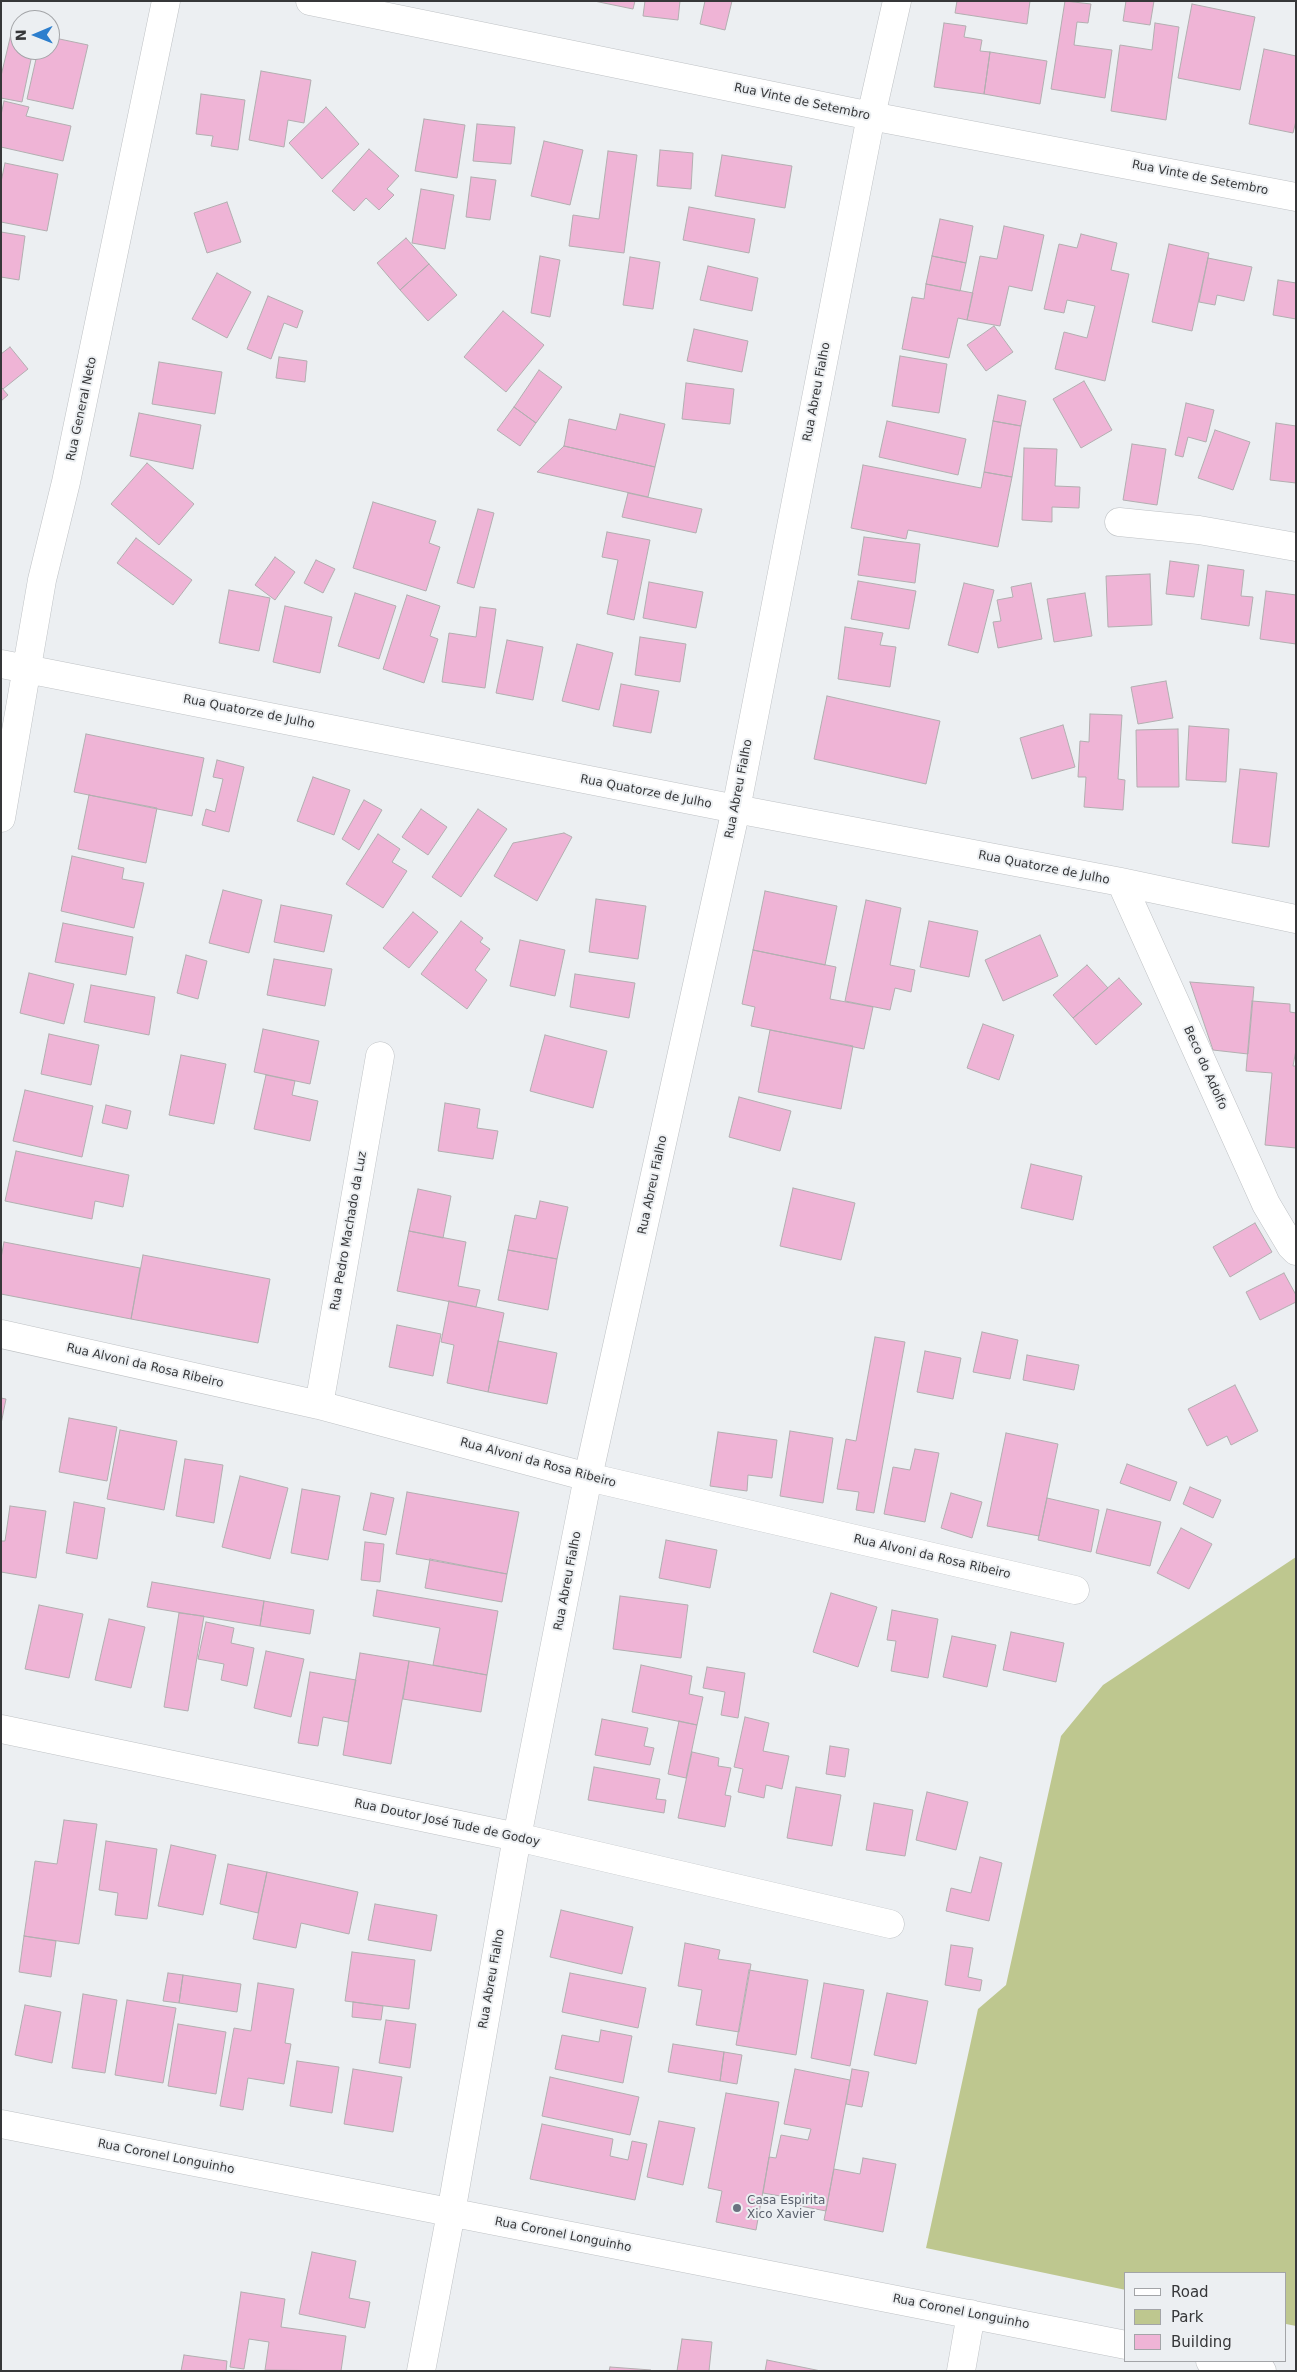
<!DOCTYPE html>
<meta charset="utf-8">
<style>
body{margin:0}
#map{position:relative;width:1297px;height:2372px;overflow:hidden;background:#eceff2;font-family:"DejaVu Sans",sans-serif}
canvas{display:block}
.frame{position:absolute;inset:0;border:2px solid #363739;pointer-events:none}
.legend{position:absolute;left:1124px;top:2272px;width:162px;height:90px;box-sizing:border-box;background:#eceff2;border:1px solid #a3a5a8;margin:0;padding:6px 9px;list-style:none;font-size:15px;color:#363739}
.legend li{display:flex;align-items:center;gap:10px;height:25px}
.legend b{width:25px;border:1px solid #a3a5a8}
.north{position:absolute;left:10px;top:10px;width:50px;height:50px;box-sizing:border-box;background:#eceff2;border:1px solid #a3a5a8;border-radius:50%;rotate:269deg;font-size:14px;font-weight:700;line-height:20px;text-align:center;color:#363739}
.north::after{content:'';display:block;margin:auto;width:18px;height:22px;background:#2c7ecd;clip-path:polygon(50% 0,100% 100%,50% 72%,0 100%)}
</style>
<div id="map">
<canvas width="1297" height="2372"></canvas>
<div class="frame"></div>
<ul class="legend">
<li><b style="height:6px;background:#fff"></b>Road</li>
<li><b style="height:14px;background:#bec78f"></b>Park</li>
<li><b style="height:14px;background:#efb4d6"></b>Building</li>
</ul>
<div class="north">N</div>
</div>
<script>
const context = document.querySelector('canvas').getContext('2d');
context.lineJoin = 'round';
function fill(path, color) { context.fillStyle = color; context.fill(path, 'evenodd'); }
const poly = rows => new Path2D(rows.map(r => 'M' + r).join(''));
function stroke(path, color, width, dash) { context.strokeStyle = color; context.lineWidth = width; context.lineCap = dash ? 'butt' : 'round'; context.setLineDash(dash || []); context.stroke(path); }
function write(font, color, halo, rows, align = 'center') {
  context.font = font + ' "DejaVu Sans",sans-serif'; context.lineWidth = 4; context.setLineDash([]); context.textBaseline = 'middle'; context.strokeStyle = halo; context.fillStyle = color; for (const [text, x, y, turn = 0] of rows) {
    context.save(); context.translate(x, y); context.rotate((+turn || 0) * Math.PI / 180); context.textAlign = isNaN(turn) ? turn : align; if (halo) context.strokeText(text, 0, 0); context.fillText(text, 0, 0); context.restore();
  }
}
fill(poly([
 [1296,1557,1296,2326,1286,2324,1286,2273,1126,2273,1126,2290,926,2248,978,2009,1006,1985,1061,1736,1103,1685]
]), '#bec78f');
const building = poly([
 [594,1,635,1,633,9,594,1],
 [645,1,680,1,678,20,643,16,645,1],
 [705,1,732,1,725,30,700,24,705,1],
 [957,1,1030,1,1027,24,955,13,957,1],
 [1065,1,1091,4,1088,23,1077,22,1074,45,1112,50,1105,98,1051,89,1065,1],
 [1126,1,1154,1,1150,25,1123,21,1126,1],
 [1192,4,1255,17,1240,90,1178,78,1192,4],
 [944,23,966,26,964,37,982,40,980,51,990,52,984,94,934,87,944,23],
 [1155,23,1179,27,1166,120,1111,111,1120,45,1152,50,1155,23],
 [11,34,20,36,20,50,33,50,22,102,1,98,1,76,11,34],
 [50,37,88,45,73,109,27,99,38,50,50,50,50,37],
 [1264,49,1296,56,1296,121,1293,133,1249,124,1264,49],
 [990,52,1047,61,1040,104,984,94,990,52],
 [261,71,311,80,304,123,288,120,284,147,249,140,261,71],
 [201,94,245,100,238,150,211,146,213,136,196,134,201,94],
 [4,101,29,107,26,116,71,126,63,161,1,147,1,115,4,101],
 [326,107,359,144,322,179,289,143,326,107],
 [424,119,465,125,457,178,415,171,424,119],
 [477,124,515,127,511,164,473,161,477,124],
 [544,141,583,150,570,205,531,196,544,141],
 [369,149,399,176,387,189,394,195,379,210,366,198,354,211,332,191,369,149],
 [660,150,693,153,691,189,657,186,660,150],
 [608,151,637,155,624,253,569,246,573,215,599,219,608,151],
 [722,155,792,166,785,208,715,196,722,155],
 [5,163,58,174,47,231,1,222,1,182,5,163],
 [471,177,496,180,490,220,466,217,471,177],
 [421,189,454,195,445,249,412,243,421,189],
 [227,202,241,242,207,253,194,213,227,202],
 [689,207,755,219,749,253,683,240,689,207],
 [940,219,973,226,966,263,932,256,940,219],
 [1004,226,1044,235,1032,291,1009,286,1000,326,967,320,980,256,997,259,1004,226],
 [1,232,25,236,19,280,1,277,1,232],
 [1081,234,1117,243,1111,270,1129,274,1105,381,1055,369,1064,332,1087,338,1095,306,1067,300,1064,313,1044,309,1059,244,1077,248,1081,234],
 [406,238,429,264,400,290,377,263,406,238],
 [1169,244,1209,253,1192,331,1152,322,1169,244],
 [540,256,560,260,550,317,531,313,540,256],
 [932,256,966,263,960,291,926,284,932,256],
 [630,257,660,262,653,309,623,305,630,257],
 [1208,258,1252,267,1244,301,1217,295,1215,305,1199,302,1208,258],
 [429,264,457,295,428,321,400,290,429,264],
 [708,266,758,278,752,311,700,300,708,266],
 [217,273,251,292,227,338,192,319,217,273],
 [1278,280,1296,283,1296,319,1273,315,1278,280],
 [926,284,973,293,967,320,958,318,949,358,902,349,912,297,924,299,926,284],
 [268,296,303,311,297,328,284,323,271,359,247,349,268,296],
 [503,311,544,345,506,392,464,357,503,311],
 [994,326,1013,352,986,371,967,345,994,326],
 [694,329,748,341,742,372,687,361,694,329],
 [10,347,28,369,3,389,1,387,1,354,10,347],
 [900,356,947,364,939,413,892,406,900,356],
 [279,357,307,361,305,382,276,378,279,357],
 [159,362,222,372,215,414,152,404,159,362],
 [539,370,562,387,536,423,514,407,539,370],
 [1084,381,1112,430,1081,448,1053,399,1084,381],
 [686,383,734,389,730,424,682,419,686,383],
 [1,387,8,395,1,401,1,387],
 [998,395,1026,401,1021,426,993,421,998,395],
 [1186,403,1214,410,1206,442,1188,437,1183,457,1175,455,1186,403],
 [514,407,536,423,520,446,497,430,514,407],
 [139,413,201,425,193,469,130,456,139,413],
 [620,414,665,424,655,467,564,446,569,419,616,430,620,414],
 [887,421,966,439,958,475,879,457,887,421],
 [993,421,1021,426,1012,477,984,472,993,421],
 [1276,423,1296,426,1296,483,1270,480,1276,423],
 [1215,430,1250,442,1233,490,1198,478,1215,430],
 [1132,444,1166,449,1157,505,1123,500,1132,444],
 [564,446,655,467,648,497,537,472,564,446],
 [1024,448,1057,449,1055,486,1080,487,1079,508,1052,507,1052,522,1022,520,1024,448],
 [147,463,194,504,159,545,111,504,147,463],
 [863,465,981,488,984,472,1012,477,998,547,908,530,906,539,851,528,863,465],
 [628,493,702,509,696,533,622,517,628,493],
 [373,502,436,521,429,543,440,547,426,591,353,568,373,502],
 [478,509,494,513,474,588,457,583,478,509],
 [607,532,650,540,634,620,607,614,618,560,602,557,607,532],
 [864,537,920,544,915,583,858,575,864,537],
 [136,538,192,580,173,605,117,563,136,538],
 [275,557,295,572,275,600,255,585,275,557],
 [316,560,335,569,323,593,304,583,316,560],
 [1170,561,1199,565,1194,597,1166,594,1170,561],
 [1208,565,1244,570,1241,596,1253,597,1249,626,1201,619,1208,565],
 [1150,574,1152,625,1108,627,1106,576,1150,574],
 [858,581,916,591,909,629,851,619,858,581],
 [649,582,703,592,696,628,643,618,649,582],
 [964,583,994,590,978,653,948,645,964,583],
 [1031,583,1042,639,998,648,993,622,1001,621,997,600,1013,597,1011,587,1031,583],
 [229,590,270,598,259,651,219,643,229,590],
 [1266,591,1296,595,1296,644,1260,639,1266,591],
 [355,593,396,606,379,659,338,646,355,593],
 [1085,593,1092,636,1054,642,1047,599,1085,593],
 [407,595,440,606,430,636,438,639,424,683,383,669,407,595],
 [285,606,332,617,320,673,273,662,285,606],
 [480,607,496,609,485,688,442,682,449,633,476,637,480,607],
 [845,627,883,633,880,645,896,647,890,687,838,679,845,627],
 [640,637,686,644,680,682,635,675,640,637],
 [507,640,543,647,533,700,496,693,507,640],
 [577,644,613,653,599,710,562,701,577,644],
 [1166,681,1173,718,1138,724,1131,687,1166,681],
 [621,684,659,691,651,733,613,726,621,684],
 [827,696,940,721,926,784,814,759,827,696],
 [1090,714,1122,715,1118,779,1125,780,1123,810,1084,807,1086,777,1078,777,1080,741,1089,742,1090,714],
 [1063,725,1075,767,1032,779,1020,738,1063,725],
 [1189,726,1229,729,1226,782,1186,780,1189,726],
 [1178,729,1179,787,1137,787,1136,730,1178,729],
 [86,734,204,758,192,816,74,792,86,734],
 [217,760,244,767,229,832,202,825,206,809,215,812,223,779,213,777,217,760],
 [1240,769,1277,773,1269,847,1232,843,1240,769],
 [313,777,350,790,334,835,297,821,313,777],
 [89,795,157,808,146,863,78,849,89,795],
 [364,800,382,810,359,850,342,839,364,800],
 [421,809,447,827,428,855,402,837,421,809],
 [478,809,507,829,461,897,432,877,478,809],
 [564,833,572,837,537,901,494,876,513,843,564,833],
 [378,834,400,849,392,862,407,871,383,908,346,884,378,834],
 [72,856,124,868,122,879,144,883,134,928,61,911,72,856],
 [223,890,262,900,249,953,209,943,223,890],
 [765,891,837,906,825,965,753,950,765,891],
 [596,899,646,906,638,959,589,952,596,899],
 [866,900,901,908,890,965,915,970,911,992,895,988,890,1010,845,1001,866,900],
 [281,905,332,915,324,952,274,942,281,905],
 [413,912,438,932,409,968,383,948,413,912],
 [461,921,483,938,480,942,490,949,475,970,487,980,467,1009,421,974,461,921],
 [929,921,978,931,969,977,920,967,929,921],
 [63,923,133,937,126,975,55,962,63,923],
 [1040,935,1058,976,1003,1001,985,960,1040,935],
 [520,940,565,950,555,996,510,986,520,940],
 [753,950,836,967,830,999,873,1007,864,1049,751,1026,755,1007,742,1004,753,950],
 [186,955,207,961,198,999,177,993,186,955],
 [274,959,332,969,325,1006,267,995,274,959],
 [1087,965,1108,988,1073,1018,1053,995,1087,965],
 [29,973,74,984,64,1024,20,1013,29,973],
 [575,974,635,983,629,1018,570,1007,575,974],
 [1119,978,1142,1004,1096,1045,1073,1018,1119,978],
 [1190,982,1254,987,1248,1054,1213,1050,1190,982],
 [91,985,155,997,149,1035,84,1022,91,985],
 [1252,1001,1290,1004,1290,1012,1296,1013,1296,1050,1293,1066,1296,1066,1296,1148,1265,1145,1272,1073,1246,1071,1252,1001],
 [983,1024,1014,1035,999,1080,967,1068,983,1024],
 [263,1029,319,1041,310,1084,254,1072,263,1029],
 [770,1030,853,1046,841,1109,758,1092,770,1030],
 [49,1034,99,1045,91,1085,41,1074,49,1034],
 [545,1035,607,1051,593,1108,530,1091,545,1035],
 [181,1055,226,1064,214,1124,169,1115,181,1055],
 [266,1075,295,1081,292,1095,318,1101,310,1141,254,1129,266,1075],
 [25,1090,93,1106,82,1157,13,1141,25,1090],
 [739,1097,791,1111,780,1151,729,1137,739,1097],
 [445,1103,480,1109,477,1128,498,1131,493,1159,438,1151,445,1103],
 [106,1105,131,1111,127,1129,102,1123,106,1105],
 [16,1151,129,1175,123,1207,95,1201,92,1219,5,1201,16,1151],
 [1031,1164,1082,1176,1073,1220,1021,1208,1031,1164],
 [793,1188,855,1203,841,1260,780,1246,793,1188],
 [418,1189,451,1196,443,1238,409,1231,418,1189],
 [540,1201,568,1207,557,1259,508,1250,515,1215,536,1219,540,1201],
 [1255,1223,1272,1252,1230,1277,1213,1247,1255,1223],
 [409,1231,466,1242,458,1286,480,1290,476,1307,397,1291,409,1231],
 [4,1242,140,1268,131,1319,1,1294,1,1258,4,1242],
 [508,1250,557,1259,548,1310,498,1300,508,1250],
 [143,1255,270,1279,258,1343,131,1319,143,1255],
 [1284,1273,1296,1295,1296,1302,1260,1320,1246,1292,1284,1273],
 [449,1301,504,1313,488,1392,447,1383,454,1345,441,1342,449,1301],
 [397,1325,441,1334,433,1376,389,1367,397,1325],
 [982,1332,1018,1340,1010,1379,973,1372,982,1332],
 [875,1337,905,1342,874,1513,856,1510,859,1492,837,1489,846,1439,856,1441,875,1337],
 [498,1341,557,1353,547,1404,488,1392,498,1341],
 [925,1351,961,1358,953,1399,917,1392,925,1351],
 [1027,1355,1079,1365,1074,1390,1023,1380,1027,1355],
 [1235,1385,1258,1431,1231,1445,1227,1436,1207,1446,1188,1409,1235,1385],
 [1,1398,6,1399,1,1424,1,1398],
 [69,1418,117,1427,107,1481,59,1472,69,1418],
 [120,1430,177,1441,164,1510,107,1499,120,1430],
 [790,1431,833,1438,823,1503,780,1496,790,1431],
 [718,1432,777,1440,772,1478,748,1475,747,1491,710,1486,718,1432],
 [1006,1433,1058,1444,1039,1536,987,1526,1006,1433],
 [915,1449,939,1453,925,1522,884,1514,893,1467,910,1470,915,1449],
 [185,1459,223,1465,214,1523,176,1516,185,1459],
 [1127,1464,1177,1482,1170,1501,1120,1483,1127,1464],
 [240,1476,288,1488,270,1559,222,1547,240,1476],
 [1190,1487,1221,1500,1213,1518,1183,1504,1190,1487],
 [302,1489,340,1496,328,1560,291,1553,302,1489],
 [407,1492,519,1512,507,1574,396,1554,407,1492],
 [371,1493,394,1498,386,1535,363,1530,371,1493],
 [951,1493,982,1502,972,1538,941,1528,951,1493],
 [1047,1498,1099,1510,1091,1552,1038,1540,1047,1498],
 [74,1502,105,1508,97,1559,66,1553,74,1502],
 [10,1506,46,1511,36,1578,1,1572,1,1541,5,1541,10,1506],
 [1107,1509,1161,1522,1150,1566,1096,1553,1107,1509],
 [1181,1528,1212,1544,1189,1589,1157,1573,1181,1528],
 [666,1540,717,1550,710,1588,659,1578,666,1540],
 [365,1542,384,1544,380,1582,361,1580,365,1542],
 [430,1559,507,1574,502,1602,425,1588,430,1559],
 [152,1582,264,1601,260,1626,147,1607,152,1582],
 [377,1590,498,1611,487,1675,433,1665,440,1628,373,1616,377,1590],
 [831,1593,877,1607,858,1667,813,1652,831,1593],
 [620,1596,688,1605,681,1658,613,1649,620,1596],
 [264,1601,314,1610,310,1634,260,1626,264,1601],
 [39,1605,83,1614,69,1678,25,1669,39,1605],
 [892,1610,938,1619,928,1678,891,1671,896,1641,887,1640,892,1610],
 [179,1613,204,1616,188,1711,164,1707,179,1613],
 [109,1619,145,1627,131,1688,95,1680,109,1619],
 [206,1622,234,1628,231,1643,254,1648,247,1686,221,1680,224,1664,198,1659,206,1622],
 [1011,1632,1064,1643,1056,1682,1003,1670,1011,1632],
 [952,1636,996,1645,987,1687,943,1677,952,1636],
 [266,1651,304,1659,291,1717,254,1708,266,1651],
 [360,1653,409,1661,391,1764,343,1755,360,1653],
 [409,1661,487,1675,481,1712,403,1699,409,1661],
 [641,1665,692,1676,689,1694,703,1697,697,1725,632,1712,641,1665],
 [707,1667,745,1673,738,1718,721,1715,725,1692,703,1688,707,1667],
 [310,1672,356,1680,348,1722,323,1717,318,1746,298,1743,310,1672],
 [745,1717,769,1723,763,1751,789,1756,782,1789,766,1785,764,1798,738,1792,743,1769,734,1767,745,1717],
 [602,1719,648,1728,644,1746,654,1748,650,1765,595,1755,602,1719],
 [679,1721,697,1725,686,1778,668,1774,679,1721],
 [830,1746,849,1749,845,1777,826,1774,830,1746],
 [692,1752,719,1758,718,1766,731,1768,725,1795,731,1796,725,1827,678,1818,692,1752],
 [594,1767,660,1779,656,1799,666,1800,664,1813,588,1800,594,1767],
 [796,1787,841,1795,832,1846,787,1838,796,1787],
 [927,1792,968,1802,956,1850,916,1840,927,1792],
 [874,1803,913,1810,905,1856,866,1850,874,1803],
 [64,1820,97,1824,79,1944,24,1936,35,1861,57,1864,64,1820],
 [106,1841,157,1849,147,1919,115,1915,118,1893,99,1890,106,1841],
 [171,1845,216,1855,203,1915,158,1906,171,1845],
 [980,1857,1002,1863,989,1921,946,1911,951,1888,971,1893,980,1857],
 [228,1864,267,1872,258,1913,220,1904,228,1864],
 [267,1872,358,1892,349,1934,301,1923,296,1948,253,1939,267,1872],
 [375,1904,437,1915,431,1951,368,1940,375,1904],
 [561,1910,633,1927,622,1974,550,1957,561,1910],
 [24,1936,56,1941,51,1977,19,1972,24,1936],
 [685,1943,720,1950,718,1959,751,1964,739,2032,696,2025,702,1990,678,1986,685,1943],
 [951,1945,973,1948,968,1977,982,1980,980,1991,945,1985,951,1945],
 [352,1952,415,1960,409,2009,345,2001,352,1952],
 [749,1970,808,1980,796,2055,736,2045,749,1970],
 [168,1973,183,1975,179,2003,163,2001,168,1973],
 [570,1973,646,1988,638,2028,562,2012,570,1973],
 [183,1975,241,1984,237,2012,179,2003,183,1975],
 [258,1983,294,1989,285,2043,291,2044,284,2084,248,2078,243,2110,220,2106,234,2028,251,2031,258,1983],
 [824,1983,864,1990,850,2066,811,2058,824,1983],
 [887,1993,928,2001,916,2064,874,2055,887,1993],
 [83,1994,117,2000,105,2073,72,2068,83,1994],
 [127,2000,176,2008,163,2083,115,2075,127,2000],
 [353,2002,383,2006,381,2020,352,2017,353,2002],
 [25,2005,61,2012,52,2063,15,2055,25,2005],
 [386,2020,416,2024,410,2068,379,2063,386,2020],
 [178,2024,226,2032,216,2094,168,2086,178,2024],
 [601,2030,632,2036,623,2083,555,2069,562,2035,599,2042,601,2030],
 [673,2044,724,2052,720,2081,668,2072,673,2044],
 [724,2052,742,2055,737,2084,720,2081,724,2052],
 [297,2061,339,2067,332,2113,290,2106,297,2061],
 [353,2069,402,2077,393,2132,344,2124,353,2069],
 [795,2069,850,2080,826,2211,785,2203,786,2197,763,2193,769,2157,776,2158,781,2135,808,2140,811,2129,784,2124,795,2069],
 [852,2069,869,2072,862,2107,846,2104,852,2069],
 [550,2077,639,2097,630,2135,542,2116,550,2077],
 [726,2093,779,2102,756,2230,716,2222,722,2191,708,2188,726,2093],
 [659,2121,695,2128,683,2185,647,2177,659,2121],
 [542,2124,613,2139,610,2156,628,2160,632,2141,647,2144,635,2200,530,2179,542,2124],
 [863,2158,896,2164,883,2232,824,2220,834,2169,860,2174,863,2158],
 [312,2252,356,2261,349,2298,370,2302,365,2328,299,2314,312,2252],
 [241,2292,285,2299,281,2327,346,2336,341,2371,265,2370,269,2342,249,2339,244,2369,230,2367,241,2292],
 [682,2339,712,2342,709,2371,677,2371,682,2339],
 [184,2355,227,2361,226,2371,181,2371,184,2355],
 [767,2360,821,2371,765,2371,767,2360],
 [610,2367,651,2370,651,2371,609,2371,610,2367]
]);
fill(building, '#efb4d6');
stroke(building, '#b2aeb0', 1);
const minor = poly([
 [310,1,871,116,1296,197],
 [1119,522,1199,530,1296,547],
 [1,664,736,809,1121,882,1296,919],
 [1,818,42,580,66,482,166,1],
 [1121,882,1266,1204,1291,1246,1296,1251],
 [1,1334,319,1405,588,1477,1075,1590],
 [319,1405,380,1056],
 [1,1729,517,1837,890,1924],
 [1,2124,1126,2345],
 [1210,2361,1262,2371],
 [421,2371,451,2213,517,1837,588,1477,736,809,871,116,897,1],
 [961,2371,971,2314]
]);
stroke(minor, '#bfc2c5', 29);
stroke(minor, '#fff', 28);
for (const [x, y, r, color] of [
 [737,2208,5,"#6b7280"]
]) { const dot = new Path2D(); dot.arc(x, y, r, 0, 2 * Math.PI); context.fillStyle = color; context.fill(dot); stroke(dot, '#eceff2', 2); }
write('12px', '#363739', '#eceff2', [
 ["Rua Vinte de Setembro",802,102,12],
 ["Rua Vinte de Setembro",1200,178,11],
 ["Rua Abreu Fialho",817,392,-79],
 ["Rua General Neto",82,409,-78],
 ["Rua Quatorze de Julho",249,712,11],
 ["Rua Abreu Fialho",739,789,-79],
 ["Rua Quatorze de Julho",646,792,11],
 ["Rua Quatorze de Julho",1044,868,11],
 ["Beco do Adolfo",1205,1068,66],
 ["Rua Abreu Fialho",653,1185,-78],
 ["Rua Pedro Machado da Luz",349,1231,-80],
 ["Rua Alvoni da Rosa Ribeiro",145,1366,13],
 ["Rua Alvoni da Rosa Ribeiro",538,1463,15],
 ["Rua Alvoni da Rosa Ribeiro",932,1557,13],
 ["Rua Abreu Fialho",568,1581,-79],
 ["Rua Doutor José Tude de Godoy",447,1823,12],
 ["Rua Abreu Fialho",492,1979,-80],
 ["Rua Coronel Longuinho",166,2157,11],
 ["Rua Coronel Longuinho",563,2235,11],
 ["Rua Coronel Longuinho",961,2312,11]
]);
write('12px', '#5b616d', '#eceff2', [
 ["Casa Espirita",747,2201],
 ["Xico Xavier",747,2215]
], 'left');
</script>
